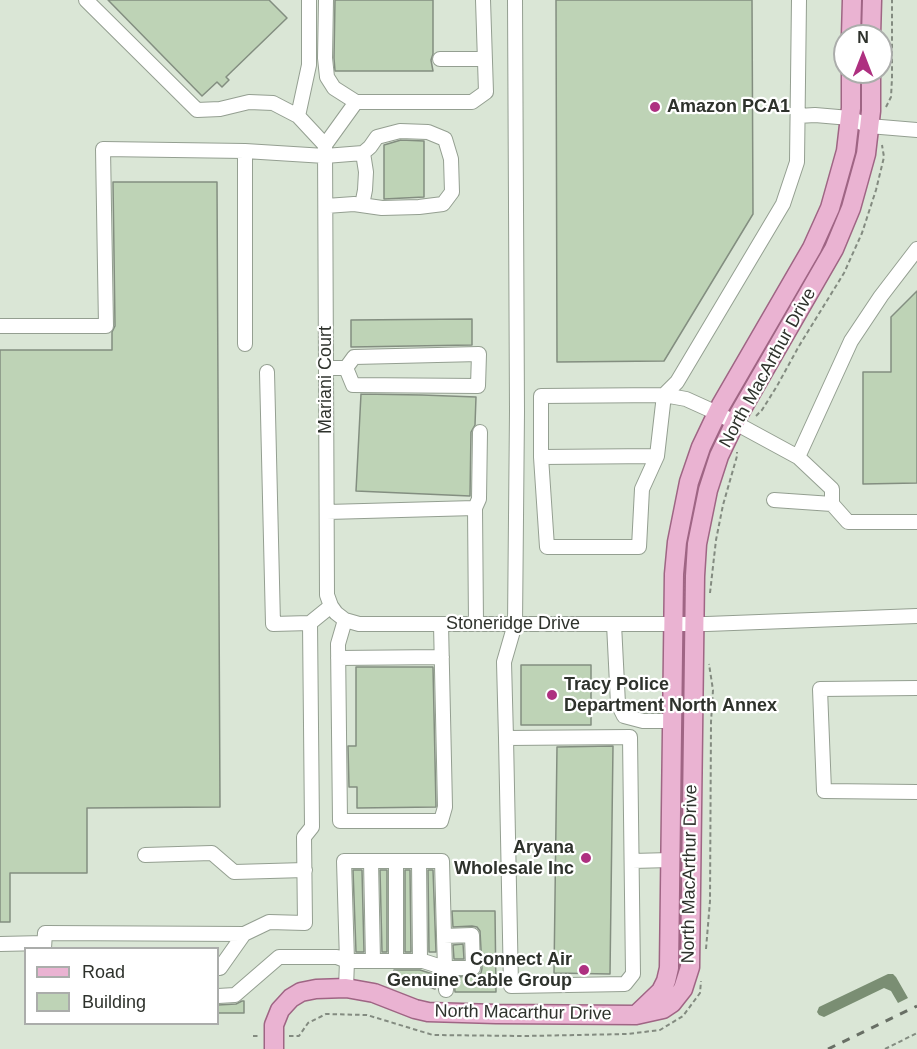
<!DOCTYPE html>
<style>
body{margin:0}
#map{position:relative;width:917px;height:1049px;overflow:hidden;background:#dae6d6;font-family:Arial,sans-serif}
canvas{display:block}
.legend{position:absolute;left:24px;top:947px;width:195px;height:78px;box-sizing:border-box;background:#fff;border:2px solid #abadab;margin:0;padding:8px 10px;list-style:none;font-size:18px;color:#2e322c}
.legend li{display:flex;align-items:center;gap:12px;height:30px}
.legend b{width:30px;border:2px solid #abadab}
.north{position:absolute;left:833px;top:24px;width:60px;height:60px;box-sizing:border-box;background:#fff;border:2px solid #abadab;border-radius:50%;rotate:0deg;font-size:16px;font-weight:700;line-height:24px;text-align:center;color:#2e322c}
.north::after{content:'';display:block;margin:auto;width:21px;height:27px;background:#ae3080;clip-path:polygon(50% 0,100% 100%,50% 72%,0 100%)}
</style>
<div id="map">
<canvas width="917" height="1049"></canvas>
<ul class="legend">
<li><b style="height:8px;background:#eab3d2"></b>Road</li>
<li><b style="height:16px;background:#bed3b6"></b>Building</li>
</ul>
<div class="north">N</div>
</div>
<script>
const context = document.querySelector('canvas').getContext('2d');
context.lineJoin = 'round';
function fill(path, color) { context.fillStyle = color; context.fill(path, 'evenodd'); }
const poly = rows => new Path2D(rows.map(r => 'M' + r).join(''));
function stroke(path, color, width, dash) { context.strokeStyle = color; context.lineWidth = width; context.lineCap = dash ? 'butt' : 'round'; context.setLineDash(dash || []); context.stroke(path); }
function write(font, color, halo, rows, align = 'center') {
  context.font = font + ' Arial,sans-serif'; context.lineWidth = 4.5; context.setLineDash([]); context.textBaseline = 'middle'; context.strokeStyle = halo; context.fillStyle = color; for (const [text, x, y, turn = 0] of rows) {
    context.save(); context.translate(x, y); context.rotate((+turn || 0) * Math.PI / 180); context.textAlign = isNaN(turn) ? turn : align; if (halo) context.strokeText(text, 0, 0); context.fillText(text, 0, 0); context.restore();
  }
}
fill(poly([
 [888,974,893,974,896,977,908,998,898,1003,891,991,884,988,824,1017,819,1015,817,1012,819,1007]
]), '#7a8e73');
const building = poly([
 [108,0,269,0,287,18,226,77,229,80,222,87,217,82,202,96,108,0],
 [335,0,433,0,433,54,431,60,433,71,335,71,334,58,335,0],
 [556,0,752,0,753,214,664,361,557,362,556,0],
 [401,140,424,141,424,197,384,199,384,145,401,140],
 [113,182,217,182,220,807,87,808,87,873,10,873,10,922,0,922,0,350,112,350,112,332,115,326,113,182],
 [917,291,917,483,863,484,863,372,891,372,891,317,917,291],
 [472,319,472,345,351,347,351,320,472,319],
 [361,394,422,395,476,397,475,425,471,432,470,496,356,491,361,394],
 [521,665,591,665,591,725,521,725,521,665],
 [356,667,433,667,436,807,357,808,357,787,349,787,348,746,356,746,356,667],
 [613,746,610,974,554,973,557,747,613,746],
 [353,870,362,870,364,952,356,952,353,870],
 [380,870,387,870,387,952,382,952,380,870],
 [405,870,410,870,411,952,405,952,405,870],
 [428,870,433,870,436,952,429,952,428,870],
 [452,911,495,911,496,992,455,992,454,977,477,976,481,973,482,968,480,931,477,927,472,926,453,927,452,911],
 [463,944,464,959,454,959,453,945,463,944],
 [394,970,420,970,436,975,437,983,435,989,392,976,394,970],
 [242,1001,244,1001,244,1013,218,1013,218,1005,236,1004,242,1001]
]);
fill(building, '#bed3b6');
stroke(building, '#838e80', 1.5);
const minor = poly([
 [86,0,197,110,220,109,249,102,273,103,298,116,325,145],
 [326,0,325,58,327,77,334,88,356,102],
 [799,0,797,162,783,204,677,382,664,395,541,396,541,457,657,456,664,395,686,399,717,413,798,457,851,341,881,296,917,249],
 [440,59,485,59],
 [298,116,309,65,309,0],
 [798,116,815,115,850,118,869,126,917,130],
 [325,145,327,595,331,606,336,613,345,620,359,624,707,624,917,616],
 [325,145,356,102,472,102,486,92,483,0],
 [362,205,365,190,366,172,363,153],
 [0,326,106,326,103,149,245,151],
 [245,344,245,151,325,156,363,153,370,147,377,137,400,131,428,132,445,139,451,159,452,192,443,204,419,207,382,208,354,204,326,206],
 [326,368,346,368,354,357,479,354,478,386,353,385,346,368],
 [267,372,273,624,310,623],
 [541,457,547,547,639,547,642,489,657,456],
 [798,457,832,489,832,504],
 [774,500,832,504,848,522,917,522],
 [475,508,479,499,480,432],
 [327,512,475,508,476,624],
 [345,620,338,644,340,821,441,821,445,807,441,624],
 [614,624,618,704,624,716,643,721,672,721],
 [338,658,442,657],
 [917,688,820,689,824,791,917,792],
 [506,738,630,737,633,974,625,984,511,986,506,738,504,662,515,624,517,411,515,0],
 [145,855,212,853,234,872,305,870],
 [371,861,373,961],
 [396,861,396,961],
 [419,861,420,961],
 [632,861,671,860],
 [244,934,269,922,305,923,304,837,312,827,310,623,331,606],
 [472,935,473,968,445,968,444,936,472,935],
 [0,944,44,943],
 [44,948,45,933,244,934,220,968,218,968],
 [346,988,347,961,423,961,445,968,446,990],
 [218,996,235,995,279,957,337,957,347,961,344,861,442,861,444,936]
]);
const major = poly([
 [851,36,852,0],
 [871,36,872,0],
 [636,1015,661,991,666,981,669,968,674,574,677,542,689,482,701,447,721,405,812,248,830,208,846,151,851,108,851,72],
 [274,1049,274,1025,280,1010,291,998,301,992,316,989,346,988,374,993,415,1009,428,1012,496,1014,636,1015,663,1009,672,1003,683,989,690,967,695,576,697,544,708,490,719,456,739,414,834,249,851,208,866,154,871,111,871,72]
]);
stroke(minor, '#949f91', 16);
stroke(major, '#9f6584', 21);
stroke(poly([
 [886,107,891,97,892,78,892,0],
 [756,416,762,410,777,386,799,346,844,273,862,233,876,190,884,157,882,145],
 [710,593,716,540,723,505,737,456,737,452],
 [706,949,710,901,711,722,713,690,709,664],
 [253,1036,260,1036],
 [289,1036,299,1036,308,1023,326,1014,367,1015,433,1035,525,1036,627,1034,660,1030,683,1016,700,993,701,981],
 [885,1049,917,1033]
]), '#838b80', 2, [4.5, 3]);
stroke(minor, '#fff', 14);
stroke(major, '#eab3d2', 18);
stroke(poly([
 [828,1049,917,1006]
]), '#686f65', 3, [8, 8]);
for (const [x, y, r, color] of [
 [655,107,6,"#ae3080"],
 [552,695,6,"#ae3080"],
 [586,858,6,"#ae3080"],
 [584,970,6,"#ae3080"]
]) { const dot = new Path2D(); dot.arc(x, y, r, 0, 2 * Math.PI); context.fillStyle = color; context.fill(dot); stroke(dot, '#fff', 2); }
write('bold 18px', '#2e322c', '#fff', [
 ["Amazon PCA1",667,107],
 ["Tracy Police",564,685],
 ["Department North Annex",564,706],
 ["Aryana",574,848,"right"],
 ["Wholesale Inc",574,869,"right"],
 ["Connect Air",572,960,"right"],
 ["Genuine Cable Group",572,981,"right"]
], 'left');
write('18px', '#2e322c', '#fff', [
 ["North MacArthur Drive",768,368,-61],
 ["Mariani Court",326,380,-90],
 ["Stoneridge Drive",513,624],
 ["North MacArthur Drive",690,874,-89],
 ["North Macarthur Drive",523,1013,1]
]);
</script>
